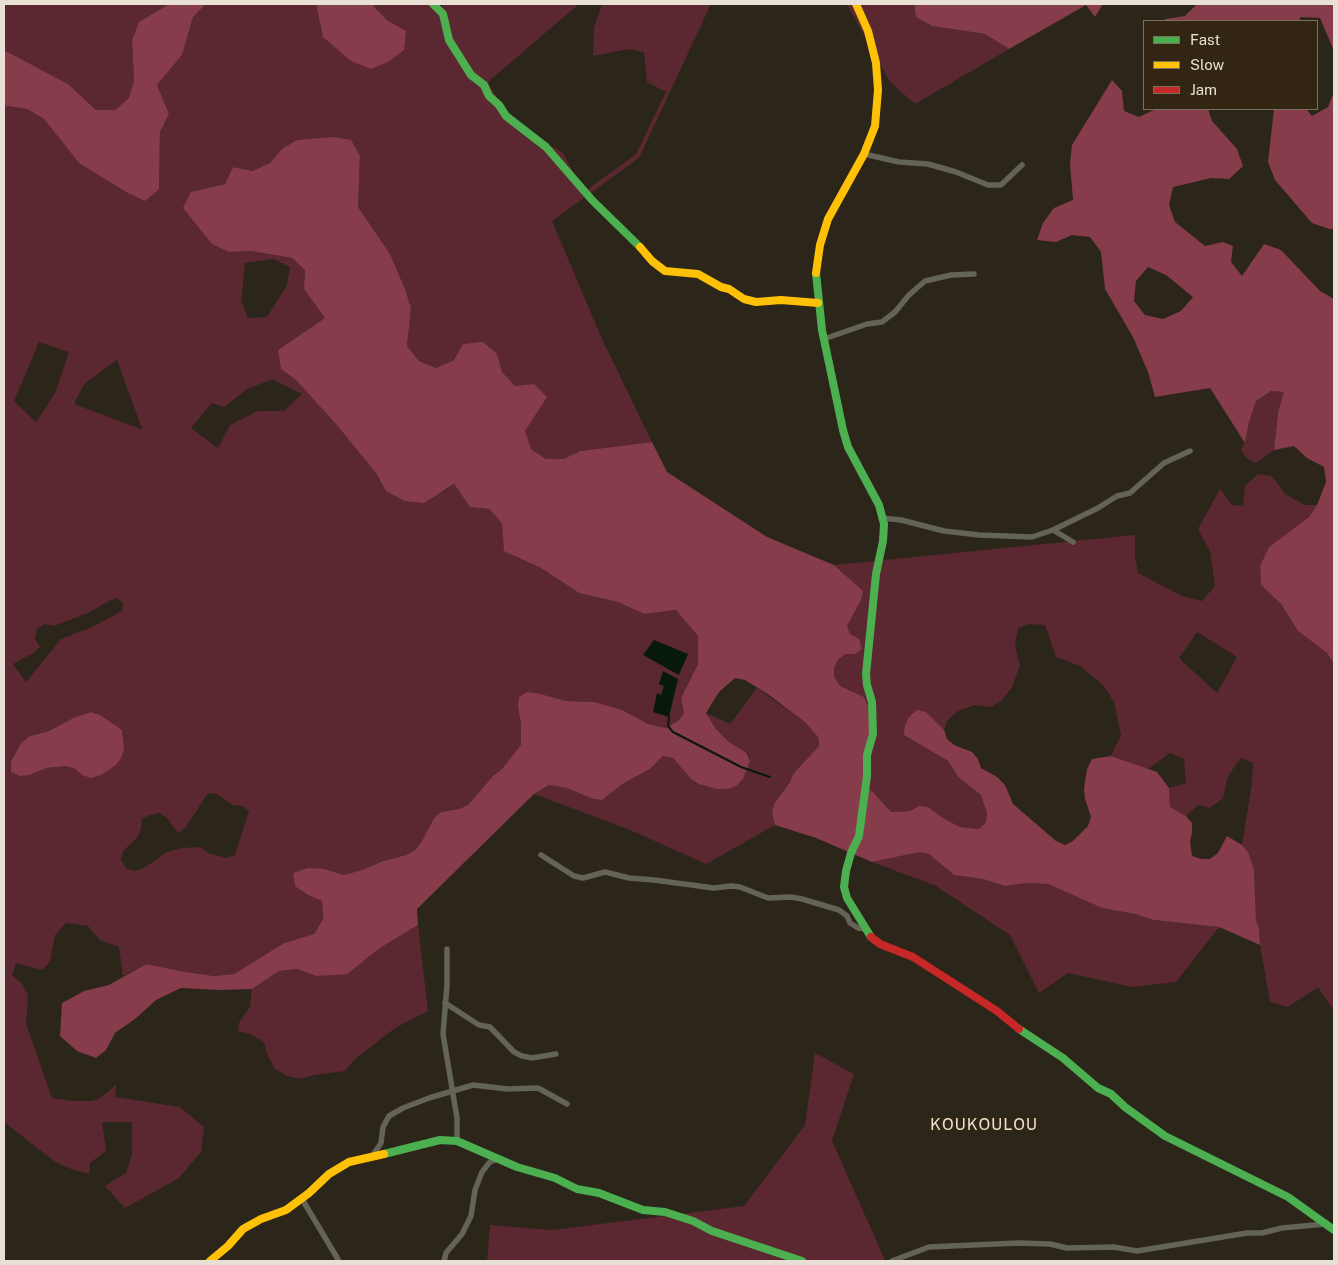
<!DOCTYPE html>
<style>
body{margin:0}
#map{position:relative;width:1338px;height:1265px;overflow:hidden;background:#2b251a;font-family:"Public Sans",sans-serif}
canvas{display:block}
.frame{position:absolute;inset:0;border:5px solid #e8e0d4;pointer-events:none}
.legend{position:absolute;left:1143px;top:20px;width:175px;height:90px;box-sizing:border-box;background:#322613;border:1px solid #7b7060;margin:0;padding:6px 9px;list-style:none;font-size:15px;color:#e8e0d4}
.legend li{display:flex;align-items:center;gap:10px;height:25px}
.legend b{width:25px;border:1px solid #7b7060}
</style>
<div id="map">
<canvas width="1338" height="1265"></canvas>
<div class="frame"></div>
<ul class="legend">
<li><b style="height:6px;background:#4caf50"></b>Fast</li>
<li><b style="height:6px;background:#ffc107"></b>Slow</li>
<li><b style="height:6px;background:#c62828"></b>Jam</li>
</ul>
</div>
<script>
const context = document.querySelector('canvas').getContext('2d');
context.lineJoin = 'round';
function fill(path, color) { context.fillStyle = color; context.fill(path, 'evenodd'); }
const poly = rows => new Path2D(rows.map(r => 'M' + r).join(''));
function stroke(path, color, width, dash) { context.strokeStyle = color; context.lineWidth = width; context.lineCap = dash ? 'butt' : 'round'; context.setLineDash(dash || []); context.stroke(path); }
function write(font, color, halo, rows, align = 'center') {
  context.font = font + ' "Public Sans",sans-serif'; context.lineWidth = 4; context.setLineDash([]); context.textBaseline = 'middle'; context.strokeStyle = halo; context.fillStyle = color; for (const [text, x, y, turn = 0] of rows) {
    context.save(); context.translate(x, y); context.rotate((+turn || 0) * Math.PI / 180); context.textAlign = isNaN(turn) ? turn : align; if (halo) context.strokeText(text, 0, 0); context.fillText(text, 0, 0); context.restore();
  }
}
fill(poly([
 [4,4,169,4,139,22,132,40,134,80,129,99,115,110,96,110,68,84,4,50],
 [206,4,316,4,323,37,388,21,375,8,373,4,433,4,437,13,444,4,579,4,488,82,508,119,563,153,584,192,636,154,666,92,647,82,644,52,629,49,593,56,594,28,602,4,711,4,639,158,552,221,602,339,652,442,580,451,565,459,546,459,530,448,525,431,534,384,515,387,502,372,497,354,464,344,454,360,436,368,419,361,407,346,411,308,405,289,390,254,358,207,360,156,282,149,270,163,252,171,233,167,225,184,191,192,229,252,251,251,292,258,305,270,304,289,325,318,278,350,281,368,296,380,335,423,376,473,386,491,443,492,454,484,470,507,489,509,496,515,502,524,505,551,541,568,579,593,618,602,644,614,676,610,698,636,698,664,681,698,684,714,678,721,666,728,648,724,594,702,566,701,537,693,527,692,518,706,521,725,522,745,501,770,493,776,468,805,459,809,441,812,434,818,421,843,414,851,406,855,383,861,362,870,344,875,324,869,308,895,322,901,323,919,314,934,284,943,234,974,214,976,185,972,146,964,123,976,119,947,100,940,88,926,66,923,55,935,50,962,42,970,16,963,12,975,22,984,28,995,26,1024,52,1098,73,1101,92,1101,100,1098,116,1085,115,1097,180,1107,204,1127,201,1152,179,1178,125,1208,105,1186,126,1173,132,1154,132,1122,102,1122,106,1151,90,1163,89,1174,71,1169,54,1161,4,1122,4,107,8,106,27,109,44,119,79,163,159,189,160,132,169,114,157,85,182,55,193,17],
 [273,259,290,267,287,285,267,317,248,318,241,301,245,263],
 [39,342,69,352,55,393,36,422,14,401],
 [117,360,142,429,141,429,74,404,84,384],
 [272,379,302,394,284,411,258,411,230,425,218,448,191,428,212,403,224,407,246,390],
 [117,598,123,603,122,611,90,628,61,639,26,682,13,664,33,653,40,647,35,639,37,629,45,624,54,626,88,613,109,601],
 [664,671,668,716,658,693,661,695,664,685,659,684],
 [91,712,100,715,82,775,75,769,66,766,46,768,30,736,49,731,73,718],
 [208,793,217,794,233,805,242,806,249,811,235,855,226,858,208,853,201,847,182,848,167,852,144,868,134,871,126,868,121,860,123,851,137,838,141,829,142,819,150,815,159,813,167,818,178,833,186,827],
 [847,4,914,4,916,17,932,26,985,34,1009,49,915,104,890,82],
 [1271,391,1285,392,1278,413,1274,450,1256,463,1247,459,1241,450,1245,443,1249,422,1256,401],
 [1258,474,1272,476,1285,494,1305,505,1317,505,1309,517,1269,547,1260,566,1261,585,1281,604,1298,631,1327,653,1334,664,1334,1011,1318,987,1288,1007,1270,1002,1260,945,1259,929,1256,920,1254,870,1248,852,1242,845,1252,783,1253,763,1241,758,1228,776,1223,798,1210,808,1198,805,1186,816,1170,807,1169,788,1186,783,1184,759,1170,753,1148,769,1111,756,1121,735,1114,702,1103,685,1080,666,1056,657,1045,625,1029,624,1018,628,1015,646,1020,666,1012,687,1002,700,991,707,974,705,958,711,947,721,944,730,926,712,904,735,948,761,958,777,981,795,987,813,986,822,979,829,960,827,943,818,928,807,919,806,910,811,891,812,873,792,866,786,864,697,839,686,834,678,834,668,838,660,845,654,855,654,850,634,847,626,861,600,863,591,834,565,1135,535,1135,556,1138,573,1182,596,1202,601,1215,586,1210,551,1198,529,1220,489,1232,505,1243,506,1245,486],
 [1197,632,1237,657,1217,693,1179,658],
 [757,688,806,723,818,737,819,746,793,774,790,782,774,804,772,813,775,825,706,864,630,830,534,794,549,785,567,788,593,799,602,800,624,783,650,769,663,756,673,758,691,779,750,761,747,752,729,742,716,729,706,713,730,724],
 [920,852,929,854,954,875,983,879,1005,886,1027,883,1048,884,1102,908,1135,914,1154,920,1219,927,1176,982,1132,987,1068,973,1039,993,1010,935,936,886,872,862],
 [418,925,428,1011,395,1028,355,1059,345,1071,314,1075,301,1079,287,1076,275,1069,267,1054,264,1042,250,1034,238,1031,239,1023,250,1007,252,989,279,971,297,969,316,976,367,959,380,948],
 [815,1053,854,1074,832,1141,884,1258,884,1261,487,1261,490,1225,552,1230,744,1206,805,1125]
]), '#5b2831');
fill(poly([
 [169,4,206,4,193,17,182,55,157,85,169,114,160,132,159,189,145,201,128,193,79,163,44,119,27,109,8,106,4,107,4,50,68,84,96,110,115,110,129,98,134,80,132,40,139,22],
 [316,4,373,4,375,8,388,21,406,31,404,50,388,62,371,69,351,61,323,37],
 [914,4,1103,4,1095,17,1086,5,1009,49,985,34,932,26,916,17],
 [1197,4,1334,4,1334,51,1320,18,1301,17,1299,21,1164,21,1165,19,1185,16],
 [1112,80,1122,91,1124,111,1139,117,1154,110,1154,109,1208,109,1212,121,1237,149,1243,166,1229,179,1211,178,1173,187,1169,205,1175,222,1205,246,1223,242,1233,246,1231,262,1242,276,1264,244,1281,250,1320,291,1334,299,1334,664,1327,653,1298,631,1281,604,1261,585,1260,566,1269,547,1309,517,1317,505,1326,482,1324,467,1307,458,1294,446,1274,450,1278,413,1284,392,1271,391,1256,401,1249,422,1245,443,1210,388,1155,397,1148,372,1133,337,1105,289,1101,252,1090,237,1072,235,1056,242,1037,240,1043,223,1054,208,1073,200,1070,164,1072,145],
 [1148,267,1166,275,1193,297,1181,311,1163,319,1145,315,1134,301,1136,281],
 [1334,92,1334,229,1329,229,1312,223,1275,180,1268,162,1274,109,1306,109,1312,116,1328,107],
 [333,137,351,140,360,156,358,207,390,254,405,289,411,308,407,346,419,361,436,368,454,360,463,344,483,342,497,354,502,372,515,386,534,384,547,397,525,431,531,449,546,459,564,459,580,451,652,442,667,472,767,537,834,565,863,591,861,600,847,626,850,634,859,639,862,649,855,654,845,654,838,660,834,668,834,677,840,686,864,697,868,707,871,717,866,786,873,792,891,812,910,811,919,806,928,807,943,818,960,827,979,829,986,822,987,813,981,795,958,777,948,761,904,735,905,725,909,717,917,710,926,712,944,730,947,739,954,745,972,752,978,759,981,768,997,777,1005,785,1013,804,1056,841,1065,845,1073,841,1088,826,1091,817,1085,799,1084,789,1087,769,1092,759,1111,756,1157,772,1169,788,1170,807,1186,816,1192,823,1192,833,1190,842,1192,856,1201,859,1210,859,1218,853,1227,836,1242,845,1248,852,1254,870,1256,920,1259,929,1260,945,1219,927,1154,920,1135,914,1102,908,1048,884,1027,883,1005,886,983,879,954,875,929,854,920,852,872,862,816,838,775,825,772,813,774,804,790,782,793,774,819,746,818,737,806,723,769,695,745,680,735,678,719,692,706,713,716,729,729,742,746,752,750,761,743,779,736,786,727,789,717,789,699,784,691,779,673,758,663,756,650,769,624,783,602,800,593,799,567,788,549,785,534,794,417,909,418,925,380,948,347,974,316,976,297,969,279,971,252,989,220,990,181,988,156,1000,135,1019,115,1033,106,1050,96,1058,77,1051,60,1036,62,1003,84,991,109,985,146,964,185,972,214,976,234,974,284,943,314,934,323,919,322,901,308,895,295,886,293,873,308,868,324,869,344,875,362,870,383,861,406,855,414,851,421,843,434,818,441,812,459,809,468,805,493,776,501,770,521,745,521,725,518,706,519,697,527,692,537,693,566,701,594,702,622,710,648,724,666,728,678,721,684,714,681,698,698,664,698,636,676,610,644,614,618,602,579,593,541,568,504,551,502,524,496,516,489,509,470,507,454,484,424,503,405,501,386,491,376,473,335,423,296,380,281,369,278,350,325,318,304,289,305,270,292,258,251,251,229,252,212,244,183,208,191,192,225,184,233,167,252,171,270,163,282,149,297,140],
 [91,712,100,715,122,730,124,749,121,758,116,765,101,775,91,778,82,775,75,769,66,766,46,768,29,775,20,776,11,772,11,762,21,743,30,736,49,731,73,718]
]), '#863c4a');
fill(poly([
 [654,640,688,654,679,675,643,655],
 [663,671,678,679,669,717,653,712,657,693,661,695,664,686,659,684]
]), '#071a09');
stroke(poly([
 [669,717,668,726,673,732,741,767,770,777]
]), '#071a09', 2);
stroke(poly([
 [864,154,899,162,928,164,956,172,988,185,1001,185,1022,165],
 [824,339,867,324,882,322,895,312,909,295,925,281,951,275,974,274],
 [882,518,901,520,944,531,979,535,1032,537,1053,530,1098,508,1117,496,1130,493,1164,463,1190,451],
 [1053,530,1073,542],
 [541,855,574,876,583,878,605,872,629,878,654,880,714,888,731,886,740,887,768,898,791,897,802,899,839,910,847,916,850,923,858,928,866,929],
 [447,949,447,985,443,1034,457,1118,457,1141],
 [445,1003,479,1025,490,1027,514,1052,522,1056,532,1058,556,1054],
 [373,1155,381,1143,383,1127,389,1116,403,1108,429,1098,473,1085,508,1089,538,1088,567,1104],
 [302,1199,339,1261],
 [444,1261,446,1253,462,1234,471,1216,475,1190,482,1172,490,1162,498,1159],
 [892,1261,929,1247,1018,1243,1050,1244,1067,1248,1114,1247,1137,1251,1247,1233,1262,1233,1282,1228,1325,1224]
]), '#636357', 5.5);
stroke(poly([
 [433,4,443,14,449,40,471,75,484,85,489,96,499,105,506,116,546,147,592,200,640,247],
 [816,273,822,330,843,430,848,447,879,505,884,524,883,541,876,574,866,674,867,685,872,702,873,734,867,755,867,776,859,836,851,853,846,871,844,887,847,898,871,937],
 [1019,1029,1063,1058,1098,1088,1111,1094,1125,1107,1165,1136,1288,1197,1334,1230],
 [384,1154,440,1140,457,1141,517,1167,555,1178,577,1189,599,1193,643,1210,665,1212,693,1221,712,1231,802,1261]
]), '#4caf50', 8);
stroke(poly([
 [640,247,652,261,665,271,698,274,721,287,729,289,744,299,756,302,781,300,818,303],
 [816,273,820,245,828,219,864,154,875,126,878,90,876,63,868,31,856,4],
 [210,1261,228,1246,243,1229,261,1219,286,1210,309,1193,329,1174,349,1162,384,1154]
]), '#ffc107', 8);
stroke(poly([
 [871,937,880,944,913,957,997,1011,1019,1029]
]), '#c62828', 8);
context.letterSpacing = '1px';
write('16px', '#e8e0d4', '#322613', [
 ["KOUKOULOU",984,1125]
]);
context.letterSpacing = '0px';
</script>
